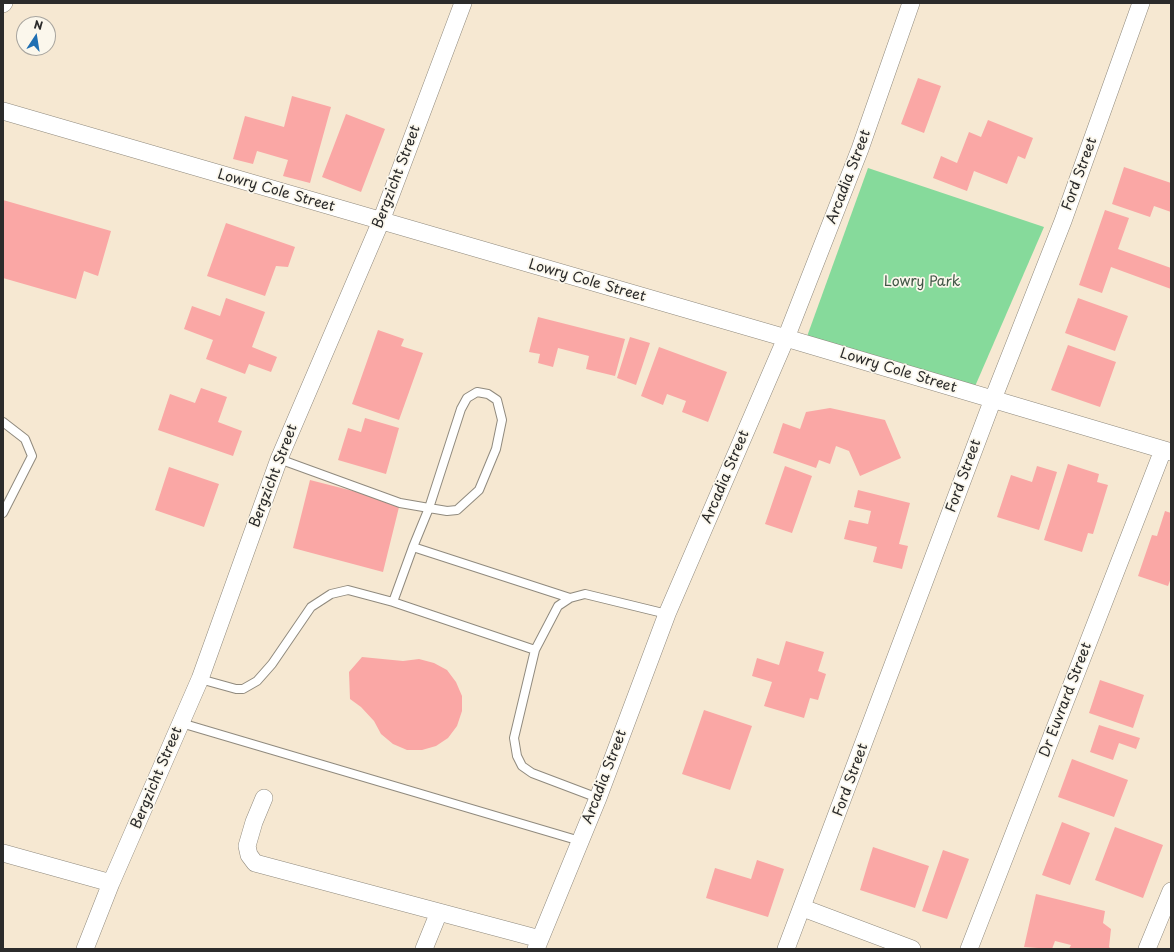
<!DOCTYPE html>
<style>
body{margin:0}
#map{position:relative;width:1174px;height:952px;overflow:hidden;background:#f6e8d2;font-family:"Playpen Sans",sans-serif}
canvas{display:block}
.frame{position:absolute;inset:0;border:4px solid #2b2b2b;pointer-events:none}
.north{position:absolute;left:16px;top:16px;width:40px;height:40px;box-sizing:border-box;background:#fbf7ec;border:1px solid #a8a59f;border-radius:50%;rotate:12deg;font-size:11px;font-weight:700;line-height:16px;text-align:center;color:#2b2b2b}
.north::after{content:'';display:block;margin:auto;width:14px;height:18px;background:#1f6fb2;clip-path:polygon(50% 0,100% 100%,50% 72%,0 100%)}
</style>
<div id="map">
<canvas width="1174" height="952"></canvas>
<div class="frame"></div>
<div class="north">N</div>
</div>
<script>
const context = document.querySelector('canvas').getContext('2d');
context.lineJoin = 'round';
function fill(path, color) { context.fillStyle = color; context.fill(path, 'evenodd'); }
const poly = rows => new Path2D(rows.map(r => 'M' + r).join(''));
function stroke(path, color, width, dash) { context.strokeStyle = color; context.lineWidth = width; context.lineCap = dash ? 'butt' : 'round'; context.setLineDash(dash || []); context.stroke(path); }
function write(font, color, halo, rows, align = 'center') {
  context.font = font + ' "Playpen Sans",sans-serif'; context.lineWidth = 3.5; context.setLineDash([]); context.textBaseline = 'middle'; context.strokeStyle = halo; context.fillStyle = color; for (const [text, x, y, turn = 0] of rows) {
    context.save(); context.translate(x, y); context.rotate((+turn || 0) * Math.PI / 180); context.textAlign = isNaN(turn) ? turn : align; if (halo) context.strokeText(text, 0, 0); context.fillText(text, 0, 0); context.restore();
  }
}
fill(poly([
 [868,168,1044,227,973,391,805,342]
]), '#86da9b');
fill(poly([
 [918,78,941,86,924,133,901,124],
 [292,96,331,107,310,183,283,176,288,160,257,151,253,164,233,159,245,116,284,127],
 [346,114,385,129,361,192,322,177],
 [988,120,1033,138,1025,159,1018,156,1007,184,974,171,967,191,933,178,941,156,957,163,969,132,981,137],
 [1124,167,1171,183,1171,212,1154,206,1150,217,1112,204],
 [3,200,111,231,98,276,84,271,76,299,3,278],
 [1105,210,1129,218,1118,249,1171,268,1171,289,1111,267,1102,293,1079,285],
 [226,223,295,247,288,267,276,266,265,296,207,276],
 [226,298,265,312,252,347,277,357,271,372,249,364,245,374,206,359,213,340,184,329,192,306,220,316],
 [1078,298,1128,316,1115,351,1065,333],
 [538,317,625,339,615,376,586,369,589,356,558,348,553,367,538,363,540,354,529,352],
 [378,330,404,339,401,346,423,353,399,420,352,404],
 [630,337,650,343,636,385,617,378],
 [1068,345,1116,362,1100,407,1051,390],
 [659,347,727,372,708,422,682,412,686,401,667,394,663,405,641,396],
 [201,388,227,397,218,422,242,431,233,456,158,430,170,394,195,403],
 [830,408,885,420,901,458,860,476,849,451,836,446,830,464,819,460,816,468,773,453,783,423,800,429,806,412],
 [365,418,399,428,386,474,338,460,348,428,361,432],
 [1068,464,1099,474,1097,482,1108,485,1093,534,1088,533,1082,552,1044,540],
 [785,466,812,476,792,533,765,524],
 [1037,466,1057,472,1039,530,997,517,1011,475,1032,482],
 [169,467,219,484,204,527,155,510],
 [310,480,400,503,383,572,293,548],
 [858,490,910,503,899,544,908,546,902,569,873,562,877,547,844,539,849,520,868,524,871,511,854,507],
 [1165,511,1171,513,1171,578,1168,586,1138,576,1152,535,1157,536],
 [786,641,824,652,818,671,826,674,818,700,810,698,804,718,764,706,772,682,752,676,757,658,779,665],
 [362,657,403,661,419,659,434,663,447,670,456,682,462,696,462,711,457,726,448,738,436,746,422,750,407,750,393,744,381,734,374,721,361,707,350,699,349,672],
 [1100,680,1144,695,1133,728,1089,713],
 [704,710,752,726,730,790,682,774],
 [1099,725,1140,738,1136,749,1119,743,1113,760,1090,752],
 [1072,759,1128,780,1114,817,1058,797],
 [1062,822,1090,833,1070,885,1042,875],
 [1115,827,1163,845,1143,898,1095,880],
 [873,847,929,866,915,908,860,890],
 [943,850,969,859,947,919,922,911],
 [757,860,784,869,768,917,706,898,715,868,751,879],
 [1036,894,1105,911,1103,923,1111,929,1109,947,1111,949,1069,949,1071,945,1055,941,1052,949,1024,947]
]), '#faa7a5');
const lane = poly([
 [3,422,25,439,32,456,3,513],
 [279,459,400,503,429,508,447,511,457,510,479,490,496,449,502,420,497,400,488,394,477,392,467,398,461,409,429,508,413,547,393,602],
 [413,547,570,598],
 [200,679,236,689,243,689,257,681,272,664,311,607,331,594,348,590,393,602,535,650],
 [181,723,580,841],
 [598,798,532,773,522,766,517,756,514,738,535,650,558,606,570,598,585,594,667,614]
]);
const street = poly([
 [3,4,4,3],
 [3,111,786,338,1171,452],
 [264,798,254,822,247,846,249,855,255,863,540,939],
 [3,853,111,883],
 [803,908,912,949],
 [85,949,111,883,200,679,279,459,381,221,463,3],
 [424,949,439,912],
 [536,949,598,798,667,614,786,338,860,149,911,3],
 [786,949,993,399,1063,221,1141,3],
 [969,949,1163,450],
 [1147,949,1171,891]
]);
stroke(lane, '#908a7e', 10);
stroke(street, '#908a7e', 18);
stroke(lane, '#fff', 8);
stroke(street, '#fff', 17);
write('14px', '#2b2b2b', '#fbf7ec', [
 ["Ford Street",1080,174,-70],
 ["Bergzicht Street",397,177,-69],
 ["Arcadia Street",849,177,-69],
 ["Lowry Cole Street",276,191,16],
 ["Lowry Cole Street",587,281,16],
 ["Lowry Cole Street",898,371,17],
 ["Bergzicht Street",274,476,-69],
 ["Ford Street",964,476,-70],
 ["Arcadia Street",726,477,-67],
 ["Dr Euvrard Street",1066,700,-69],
 ["Arcadia Street",605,777,-69],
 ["Bergzicht Street",157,778,-67],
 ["Ford Street",851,780,-70]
]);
write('14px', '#425747', '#fbf7ec', [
 ["Lowry Park",922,282]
]);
</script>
